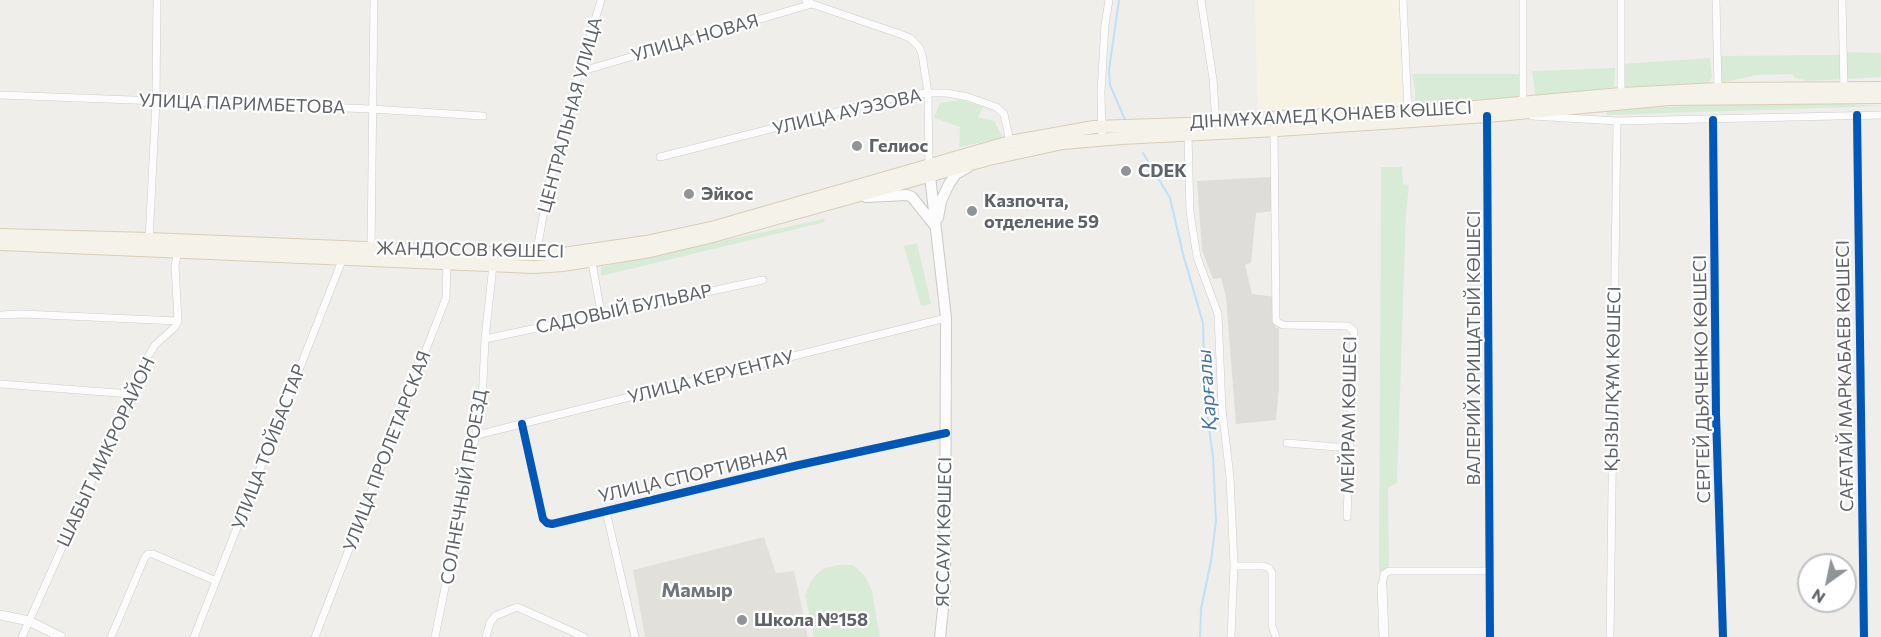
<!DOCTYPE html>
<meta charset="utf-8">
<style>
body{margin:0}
#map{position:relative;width:1881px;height:637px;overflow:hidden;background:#efeeea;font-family:Commissioner,sans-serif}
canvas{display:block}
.north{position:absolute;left:1797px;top:553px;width:60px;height:60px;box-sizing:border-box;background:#fff;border:2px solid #bfc1c3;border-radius:50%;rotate:213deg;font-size:16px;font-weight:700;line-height:24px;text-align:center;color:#5f6368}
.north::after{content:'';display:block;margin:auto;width:21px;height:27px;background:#919496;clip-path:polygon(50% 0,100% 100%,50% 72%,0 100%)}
</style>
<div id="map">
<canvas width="1881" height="637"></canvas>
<div class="north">N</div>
</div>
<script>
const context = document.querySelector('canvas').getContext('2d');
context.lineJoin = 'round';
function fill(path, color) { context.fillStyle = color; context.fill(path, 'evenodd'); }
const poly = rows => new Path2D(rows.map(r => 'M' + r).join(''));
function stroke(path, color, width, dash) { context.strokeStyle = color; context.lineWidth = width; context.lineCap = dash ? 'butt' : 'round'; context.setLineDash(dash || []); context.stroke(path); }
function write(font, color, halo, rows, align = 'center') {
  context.font = font + ' Commissioner,sans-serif'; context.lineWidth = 4.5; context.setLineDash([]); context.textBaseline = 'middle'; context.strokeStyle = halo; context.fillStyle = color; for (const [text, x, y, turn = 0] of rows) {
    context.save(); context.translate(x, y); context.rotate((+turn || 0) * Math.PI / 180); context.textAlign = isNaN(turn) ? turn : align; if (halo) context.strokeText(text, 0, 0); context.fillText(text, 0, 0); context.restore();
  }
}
fill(poly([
 [1255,0,1401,0,1407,123,1258,121]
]), '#f7f3e4');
fill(poly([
 [1272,177,1274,211,1256,213,1251,263,1245,265,1252,294,1276,297,1275,327,1279,328,1279,388,1276,420,1236,424,1226,297,1221,278,1213,279,1202,250,1197,181]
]), '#dfddda');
fill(poly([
 [764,537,776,573,794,571,808,637,645,637,633,570]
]), '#e2e0da');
fill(poly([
 [1843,52,1881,53,1881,77,1809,81,1795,78,1792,74,1756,75,1725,82,1718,81,1717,56,1843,55],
 [1710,58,1712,77,1710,81,1703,85,1621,88,1621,64],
 [1615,68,1614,87,1536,98,1532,71],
 [1412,74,1523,74,1523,100,1415,104,1415,89],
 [961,100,983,107,978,117,994,121,1003,138,959,147,960,127,934,118,940,103],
 [1821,103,1881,106,1607,115,1607,110,1704,105],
 [1381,167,1402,167,1403,184,1409,185,1406,214,1397,483,1388,488,1389,571,1384,574,1379,571],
 [824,219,825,222,601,276,601,267],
 [917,243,931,304,921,306,904,246],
 [838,565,853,565,865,576,872,591,880,637,814,637,805,595,811,581,817,574,823,569]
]), '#d8ebd6');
stroke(poly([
 [1119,0,1109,70,1110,85,1126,122],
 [1143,153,1170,198,1183,254,1203,323,1205,399,1213,457,1216,521,1211,561,1201,609,1200,637]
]), '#bfe0f9', 2);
const minor = poly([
 [806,0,812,4,900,34,910,38,919,47,922,54,928,93,929,168],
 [1201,0,1213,79,1216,123],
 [1403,0,1408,113],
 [1523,0,1523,104],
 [1621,0,1621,94],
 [1716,0,1718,89],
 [1842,0,1844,89],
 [579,72,812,4],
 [0,95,372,109,483,116],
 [1857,115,1864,637],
 [1487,116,1490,637],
 [1532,116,1617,121,1881,115],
 [1713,120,1716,414,1723,637],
 [1274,130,1276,321,1283,325,1348,326,1354,331,1347,517],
 [1188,135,1190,212,1197,257,1218,314,1222,409,1230,477,1234,566],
 [1102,139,1101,92,1105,25,1109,0],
 [660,157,900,96,928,93,947,93,968,97,996,107,1004,114,1010,142],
 [149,240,156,101,157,0],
 [371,250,374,0],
 [536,256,548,188,566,116,601,0],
 [592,262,601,313],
 [0,315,23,314,178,321],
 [485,339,763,280],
 [0,384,131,394],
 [522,424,543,519,547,523,552,524,799,465,946,433],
 [477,435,946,318],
 [1287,443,1349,448],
 [606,511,635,637],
 [1382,586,1384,574,1389,571,1490,571],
 [22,637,147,358,155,345,175,327,178,321,175,265,178,252],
 [111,637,145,557,148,554,153,554,216,581],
 [194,637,343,258],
 [315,637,446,298,447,262],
 [435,637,482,404,485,339,493,265],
 [486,637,490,623,495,616,517,607,584,637],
 [1231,637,1234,566,1263,566,1269,568,1272,573,1272,626,1276,637],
 [1610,637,1617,121]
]);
const tertiary = poly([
 [1382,586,1384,637],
 [0,615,29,621,61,637]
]);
const secondary = poly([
 [930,176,946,318,945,591,940,637],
 [866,197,907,195,912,197,935,226],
 [938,218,941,201,949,184,956,174,968,167]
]);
const primary = poly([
 [0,235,149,239,509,254,563,254,646,242,715,227,1010,142,1094,127,1216,123,1291,116,1408,113,1621,94,1718,89,1881,88],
 [0,244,534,267,563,265,650,251,709,237,989,159,1063,143,1121,138,1278,130,1487,116,1669,99,1881,97]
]);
stroke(minor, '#cbcccc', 8);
stroke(tertiary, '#cbcccc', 10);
stroke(secondary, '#cacacb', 12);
stroke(primary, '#d7ceb8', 14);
stroke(minor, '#fdfcfc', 7);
stroke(tertiary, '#fdfcfc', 9);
stroke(secondary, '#fdfcfc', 10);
stroke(primary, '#f4f2e9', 12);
stroke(poly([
 [1857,115,1864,637],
 [1487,116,1490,637],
 [1713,120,1716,414,1723,637],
 [522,424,543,519,547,523,552,524,799,465,946,433]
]), '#0057b8', 8);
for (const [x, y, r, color] of [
 [857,146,6,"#919496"],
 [1126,171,6,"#919496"],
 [689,194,6,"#919496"],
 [972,211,6,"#919496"],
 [742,620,6,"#919496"]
]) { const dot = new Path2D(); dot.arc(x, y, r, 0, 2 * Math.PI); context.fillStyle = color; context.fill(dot); stroke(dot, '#fff', 2); }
write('18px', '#5f6368', '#fff', [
 ["УЛИЦА НОВАЯ",695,38,-16],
 ["УЛИЦА ПАРИМБЕТОВА",242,104,2],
 ["УЛИЦА АУЭЗОВА",847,112,-13],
 ["ЦЕНТРАЛЬНАЯ УЛИЦА",570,115,-75],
 ["ДІНМҰХАМЕД ҚОНАЕВ КӨШЕСІ",1331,115,-3],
 ["ЖАНДОСОВ КӨШЕСІ",470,250,1],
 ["САДОВЫЙ БУЛЬВАР",624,309,-12],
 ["ВАЛЕРИЙ ХРИЩАТЫЙ КӨШЕСІ",1474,348,-90],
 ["САҒАТАЙ МАРКАБАЕВ КӨШЕСІ",1845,376,-91],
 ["УЛИЦА КЕРУЕНТАУ",711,377,-14],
 ["ҚЫЗЫЛҚҰМ КӨШЕСІ",1613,379,-89],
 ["СЕРГЕЙ ДЬЯЧЕНКО КӨШЕСІ",1702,379,-91],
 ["МЕЙРАМ КӨШЕСІ",1349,415,-89],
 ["УЛИЦА ТОЙБАСТАР",269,447,-69],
 ["УЛИЦА ПРОЛЕТАРСКАЯ",387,451,-69],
 ["ШАБЫТ МИКРОРАЙОН",106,452,-65],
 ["УЛИЦА СПОРТИВНАЯ",693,475,-13],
 ["СОЛНЕЧНЫЙ ПРОЕЗД",464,487,-80],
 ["ЯССАУИ КӨШЕСІ",944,532,-89]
]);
write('bold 18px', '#5f6368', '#fff', [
 ["Гелиос",869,146],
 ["CDEK",1138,171],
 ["Эйкос",701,194],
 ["Казпочта,",984,201],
 ["отделение 59",984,222],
 ["Школа №158",754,620]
], 'left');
write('italic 20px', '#4174aa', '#fff', [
 ["Қарғалы",1207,390,-94]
]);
write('bold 20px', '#70757a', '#fff', [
 ["Мамыр",697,590]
]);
</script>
